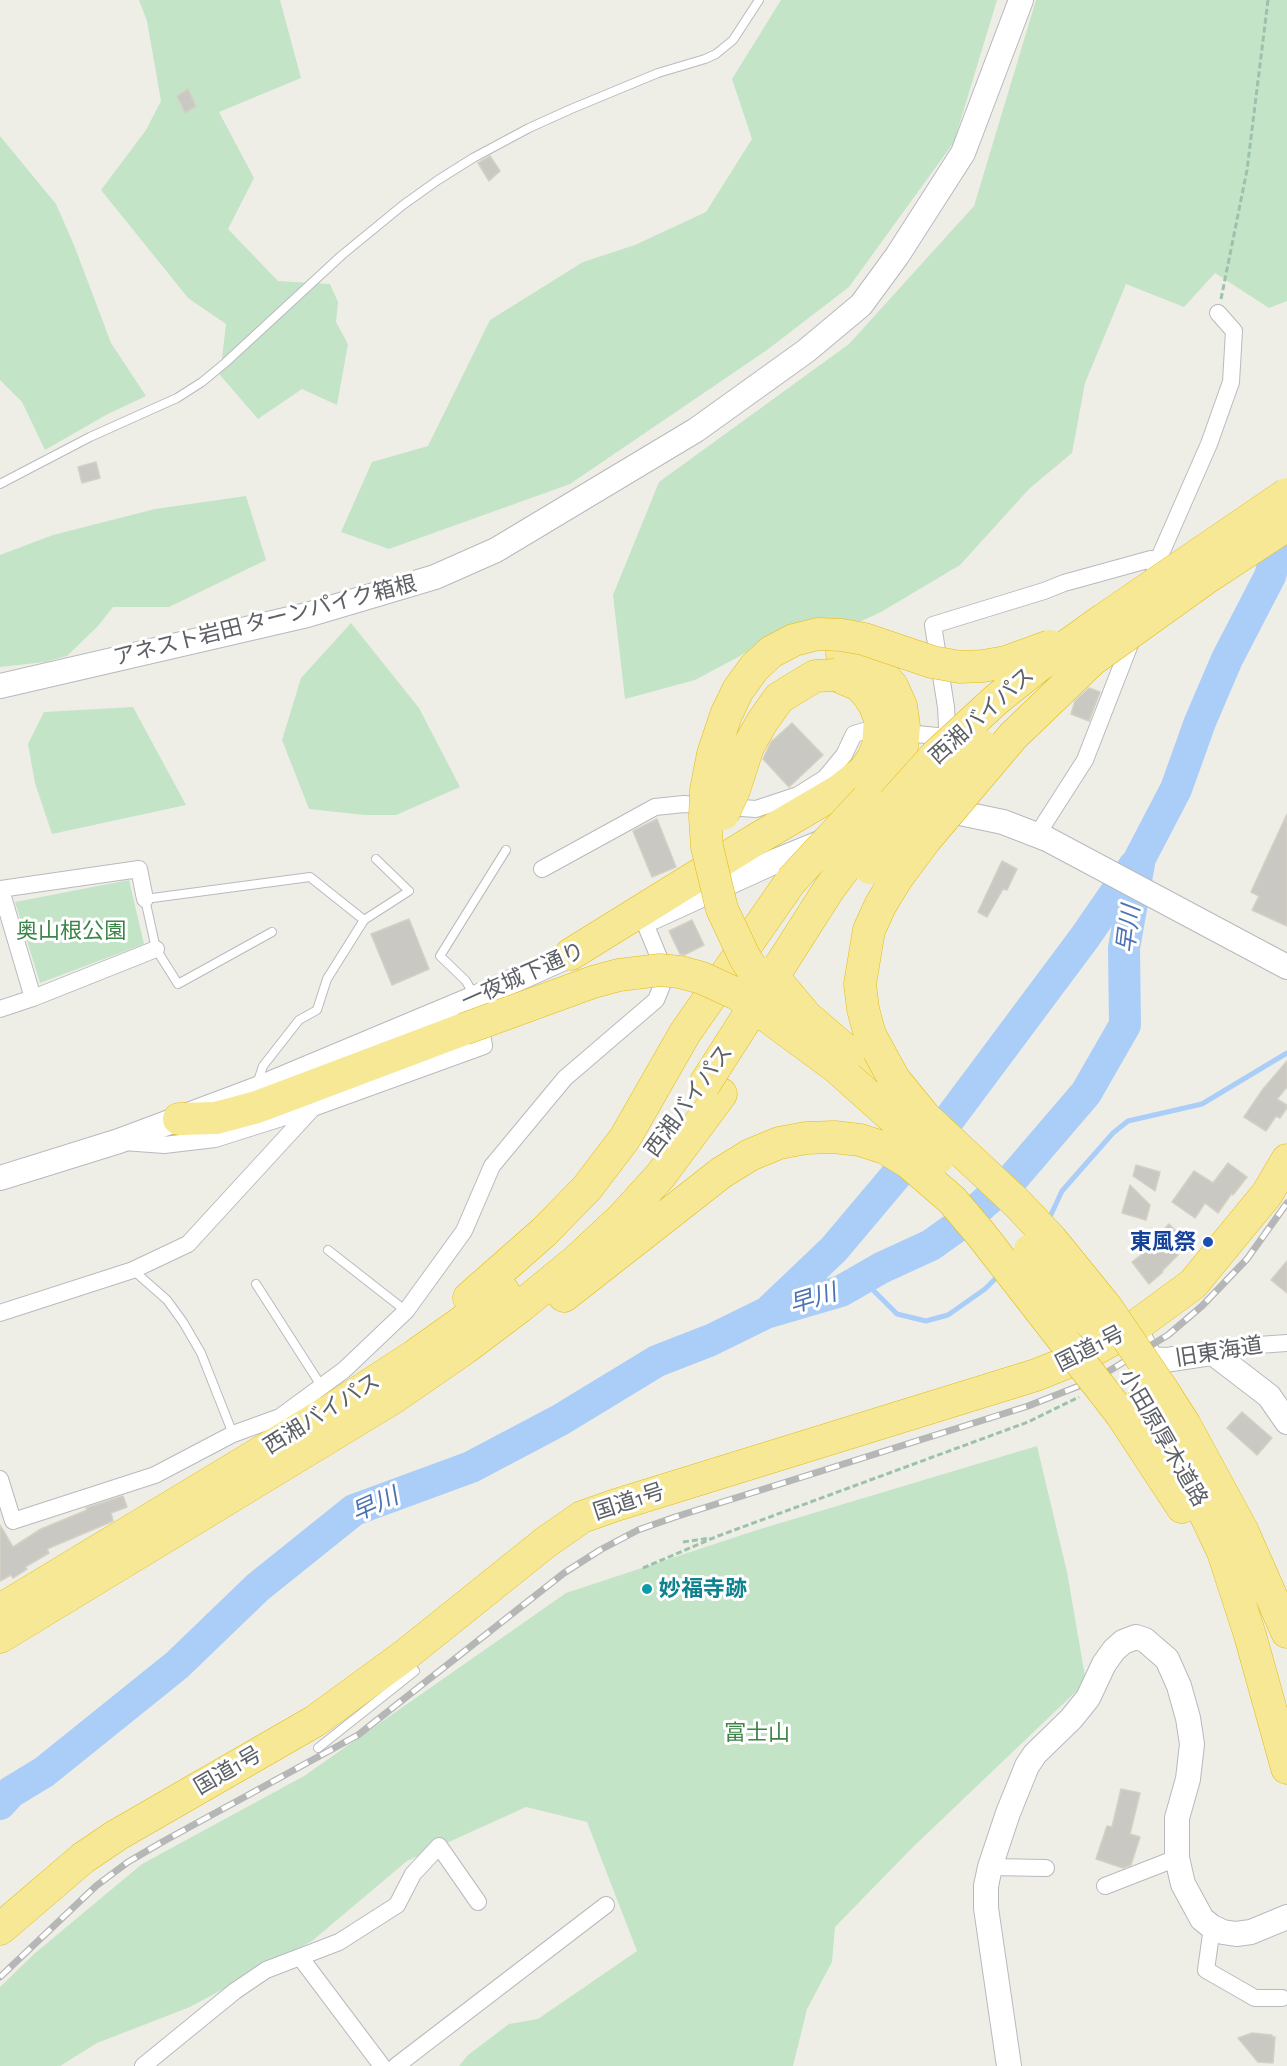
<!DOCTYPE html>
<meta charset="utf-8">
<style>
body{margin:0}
canvas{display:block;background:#eeeee6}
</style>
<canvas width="1287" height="2066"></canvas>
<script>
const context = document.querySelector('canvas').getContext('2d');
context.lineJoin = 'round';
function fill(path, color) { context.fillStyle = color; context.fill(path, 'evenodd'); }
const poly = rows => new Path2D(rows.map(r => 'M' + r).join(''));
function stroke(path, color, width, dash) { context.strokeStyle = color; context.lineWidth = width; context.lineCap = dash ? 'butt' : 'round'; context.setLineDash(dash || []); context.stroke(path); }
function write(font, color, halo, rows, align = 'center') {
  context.font = font + ' "Alegreya Sans","Noto Sans JP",sans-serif'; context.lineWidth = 6; context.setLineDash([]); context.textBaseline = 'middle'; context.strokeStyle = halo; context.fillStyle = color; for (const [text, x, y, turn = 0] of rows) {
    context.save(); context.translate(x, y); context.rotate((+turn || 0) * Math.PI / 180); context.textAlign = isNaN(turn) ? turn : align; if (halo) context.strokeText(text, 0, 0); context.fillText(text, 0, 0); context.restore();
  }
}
fill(poly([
 [139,0,280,0,301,78,219,112,254,178,228,229,278,281,330,284,338,302,336,322,348,344,337,405,302,389,258,419,220,375,226,324,188,298,101,190,146,130,161,101,147,21],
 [781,0,997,0,954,142,849,287,767,350,570,484,389,549,341,532,372,462,428,446,490,320,583,262,635,245,706,212,752,139,732,79],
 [1036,0,1287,0,1287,301,1269,308,1215,273,1184,307,1126,284,1085,383,1072,453,1029,489,960,565,881,612,855,624,783,633,695,680,625,699,613,595,659,482,849,344,974,206],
 [0,136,56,204,74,245,111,343,146,396,106,415,45,450,22,402,0,380],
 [246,496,266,560,169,607,113,607,98,626,67,656,45,662,0,667,0,555,53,535,155,509],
 [351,623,419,708,460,787,396,815,364,815,309,809,282,740,301,678],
 [133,707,186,805,52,834,35,783,28,744,44,712],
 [129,880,144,944,40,983,15,902],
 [1037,1446,1067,1572,1086,1682,913,1847,835,1927,832,1962,807,2009,793,2066,459,2066,468,2055,509,2024,538,2019,637,1951,587,1822,526,1807,407,1861,312,1941,190,2007,97,2043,60,2066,0,2066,0,1987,34,1954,142,1864,304,1776,566,1593,757,1530]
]), '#c4e4c8');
stroke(poly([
 [1048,1221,1062,1191,1113,1133,1128,1121,1202,1104,1287,1053],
 [862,1279,897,1314,926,1321,948,1315,985,1289,1000,1274]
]), '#abcef9', 5);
stroke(poly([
 [771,1309,834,1249,898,1173,950,1118,1085,937,1134,866],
 [0,1804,11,1792,44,1772,177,1665,258,1587,354,1510,471,1467,560,1420,657,1361,711,1340,766,1313,841,1291,881,1268,931,1245,959,1225,1014,1177,1086,1093,1125,1025,1124,948,1140,858,1176,789,1200,722,1227,659,1270,576,1287,516]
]), '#abcef9', 32);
const building = poly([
 [188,89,196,106,185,113,177,96,188,89],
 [490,156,500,171,489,181,478,163,490,156],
 [96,462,100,478,82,483,78,467,96,462],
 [1089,688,1100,692,1089,721,1071,714,1075,701,1089,688],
 [792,723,823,755,789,787,763,759,771,742,792,723],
 [1287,814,1287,926,1252,910,1259,896,1251,892,1287,814],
 [657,819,676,867,652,877,633,831,657,819],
 [1002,861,1017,869,1007,890,1003,889,987,917,978,912,1002,861],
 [409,919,429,969,392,985,371,934,409,919],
 [692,920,704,945,684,955,680,954,669,931,692,920],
 [1287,1061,1287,1087,1277,1099,1287,1105,1287,1108,1280,1118,1276,1116,1266,1131,1244,1117,1263,1089,1287,1061],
 [1228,1163,1247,1177,1233,1195,1232,1193,1218,1213,1205,1203,1195,1218,1172,1202,1194,1171,1213,1183,1228,1163],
 [1136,1165,1160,1172,1155,1191,1133,1176,1136,1165],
 [1130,1185,1150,1205,1146,1220,1122,1213,1130,1185],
 [1169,1224,1180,1235,1169,1246,1178,1255,1162,1271,1163,1272,1149,1284,1132,1262,1160,1240,1157,1236,1169,1224],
 [1287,1261,1287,1293,1271,1280,1287,1261],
 [1242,1412,1272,1438,1257,1455,1227,1428,1242,1412],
 [123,1496,127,1507,111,1513,113,1521,47,1549,49,1553,25,1567,27,1569,13,1578,11,1575,0,1581,0,1525,13,1547,41,1529,87,1510,86,1508,123,1496],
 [1121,1789,1140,1793,1130,1834,1140,1837,1131,1865,1123,1868,1096,1859,1107,1826,1112,1827,1121,1789],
 [1252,2033,1272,2035,1272,2037,1275,2037,1273,2063,1258,2062,1238,2038,1252,2033]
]);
fill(building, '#cac8c2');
stroke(building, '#d3d0c4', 1.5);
const lane = poly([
 [0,484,90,437,177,398,202,382,225,363,342,255,403,205,438,180,473,158,529,128,571,109,658,73,705,59,716,54,733,40,759,0],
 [272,932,178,984,156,949,145,899,310,877,364,920],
 [475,997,466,981,440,956,506,850],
 [257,1084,263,1066,299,1020,317,1010,327,979,364,920,409,891,376,859],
 [328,1250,406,1311],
 [133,1270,167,1300,183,1322,201,1353,233,1434],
 [256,1284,322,1387],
 [318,1748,415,1671,407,1660]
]);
const street = poly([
 [1150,584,1159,558,1209,444,1231,382,1234,331,1218,313],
 [916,734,948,737],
 [948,744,946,707,933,625,1044,591,1064,583,1151,559,1158,563],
 [1037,835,1085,760,1134,634],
 [542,869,655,807,684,804,756,809,798,795,825,778,844,755,854,734,864,731],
 [0,889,139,869,145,899],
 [1,890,33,998],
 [0,1009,33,998,156,949],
 [124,1142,164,1145,215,1139,313,1108,484,1046,479,1016],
 [0,1313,133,1270,188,1244,311,1110],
 [1213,1353,1244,1346,1287,1343],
 [0,1479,13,1521,155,1475,233,1434,280,1417,344,1370,406,1311,464,1231,492,1166,565,1078,656,1000,665,978,665,972,644,921],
 [990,1867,1046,1868],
 [1105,1886,1177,1858],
 [1212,1927,1206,1970,1255,1998,1282,1998],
 [300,1957,382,2066],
 [143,2066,235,1991,266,1970,339,1942,397,1905,413,1874,439,1846,478,1902],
 [396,2066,606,1905]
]);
const secondary = poly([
 [0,686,307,615,435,577,496,550,696,430,806,351,861,305,897,256,963,153,1021,0],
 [936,813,960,813,1003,822,1047,839,1287,967],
 [653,917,778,860,827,840],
 [0,1178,119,1141,255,1090,475,998,586,948],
 [1141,1340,1151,1359,1166,1360,1213,1353,1269,1396,1287,1422],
 [1009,2066,986,1908,986,1886,990,1867,1008,1813,1027,1766,1035,1754,1071,1719,1088,1698,1104,1664,1114,1650,1123,1642,1136,1637,1145,1640,1167,1659,1179,1686,1188,1718,1192,1744,1188,1779,1177,1818,1177,1858,1183,1884,1202,1919,1212,1927,1223,1932,1236,1934,1251,1932,1287,1917]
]);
const highway = poly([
 [842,654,863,660,879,671,892,686,901,706,904,726,902,747,892,766,875,788],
 [571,954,755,840,840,790,864,771,873,758,878,746,880,719,875,706,868,695,859,685,835,675],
 [849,1053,906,1101],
 [179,1119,216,1118,257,1107,464,1029],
 [564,1296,721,1173],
 [469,1298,544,1232,587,1188,625,1138,685,1033,791,881],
 [1162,1389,1185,1425,1242,1530,1287,1632],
 [1143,1400,1188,1478,1223,1552,1250,1635,1287,1768],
 [1121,1414,1182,1507],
 [0,1610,331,1410,414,1356,504,1292],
 [0,1637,393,1398,464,1349,521,1306,576,1261,622,1218,661,1175,721,1094],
 [0,1929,83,1858,117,1835,315,1721,404,1656,546,1542,582,1517,616,1505,1036,1375,1081,1357,1133,1328,1193,1284,1267,1194,1287,1160]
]);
stroke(lane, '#b8babe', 10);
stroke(street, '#b8babe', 18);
stroke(secondary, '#b7b9be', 26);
stroke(highway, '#e4bb10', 33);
stroke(poly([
 [1221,299,1247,170,1268,0],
 [683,1542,710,1538],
 [643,1568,718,1536,1028,1422,1079,1397]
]), '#9cc2ac', 3, [6, 3]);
stroke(lane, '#fff', 8);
stroke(street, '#fff', 16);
stroke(secondary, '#fff', 24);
stroke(highway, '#f6e895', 32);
const rail = poly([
 [0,1977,96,1886,128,1862,164,1841,358,1735,564,1573,600,1550,638,1530,675,1517,1028,1406,1084,1384,1109,1371,1168,1335,1202,1306,1247,1259,1287,1203]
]);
stroke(rail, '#b5b6b6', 7);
stroke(rail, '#fff', 4.5, [14]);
const highwayBridge = poly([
 [1094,658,1013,736,926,839,897,878,881,904,869,930,860,984,863,1009,870,1035,894,1079,925,1117,1017,1203,1051,1239,1107,1308,1162,1389],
 [1078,670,1205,579,1287,525],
 [723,814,734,790,748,747,762,722,779,698,815,676,835,675],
 [870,868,927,800,982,746],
 [791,881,867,799],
 [770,973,807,1017,849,1053],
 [775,1003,745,958,722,909,707,847,705,817,706,790,713,754,726,715,738,690,754,668,771,652,794,640,818,634,842,635,864,639,932,662,960,667,983,666,1006,662,1050,646],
 [464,1029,593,982,619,975,660,970,680,972,702,978,737,994,836,1067,938,1158],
 [704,1085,829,889,893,803,935,756,997,699,1037,667,1104,619,1287,494],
 [721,1173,750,1155,779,1143,806,1138,834,1137,860,1140,885,1148,908,1162,952,1200,980,1233,1121,1414],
 [1030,1250,1090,1322]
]);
stroke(highwayBridge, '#e4bb10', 33, []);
stroke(highwayBridge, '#f6e895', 32);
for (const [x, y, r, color] of [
 [1208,1242,6,"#1a4fb4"],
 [647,1589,6,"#0f9aa8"]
]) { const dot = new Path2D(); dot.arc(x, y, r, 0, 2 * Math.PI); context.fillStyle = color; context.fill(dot); stroke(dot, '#fff', 2); }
write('22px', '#5d6065', '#fff', [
 ["アネスト岩田 ターンパイク箱根",265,621,-14],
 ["西湘バイパス",982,716,-42],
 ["一夜城下通り",523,976,-24],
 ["西湘バイパス",689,1101,-54],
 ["国道1号",1090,1349,-27],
 ["旧東海道",1219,1352,-9],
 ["西湘バイパス",322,1414,-32],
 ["小田原厚木道路",1163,1438,60],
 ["国道1号",629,1502,-18],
 ["国道1号",228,1771,-30]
]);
write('22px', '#3c8548', '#fff', [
 ["奥山根公園",71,931],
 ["富士山",757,1733]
]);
write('bold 22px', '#164399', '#fff', [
 ["東風祭",1196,1242]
], 'right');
write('bold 22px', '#0d838f', '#fff', [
 ["妙福寺跡",659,1589]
], 'left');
write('italic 24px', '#4b72b3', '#fff', [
 ["早川",1129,929,-83],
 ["早川",813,1299,-17],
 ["早川",375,1505,-24]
]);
</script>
